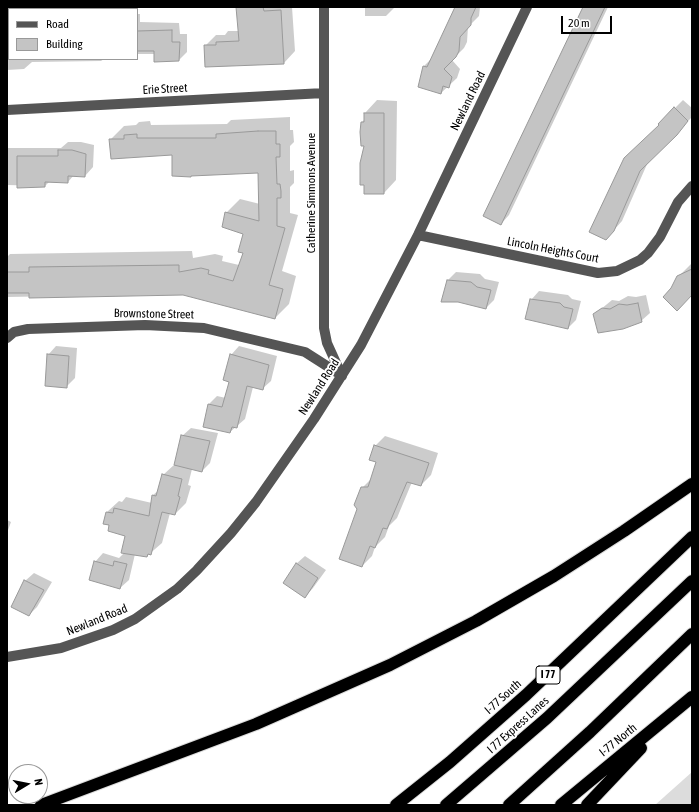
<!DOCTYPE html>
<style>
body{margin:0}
#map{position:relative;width:699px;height:812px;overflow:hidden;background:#fff;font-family:"Asap Condensed",sans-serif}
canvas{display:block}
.frame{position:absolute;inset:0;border:8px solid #000;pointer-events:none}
.legend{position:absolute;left:8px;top:8px;width:130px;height:52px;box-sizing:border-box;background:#fff;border:1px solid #999;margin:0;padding:5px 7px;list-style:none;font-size:12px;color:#000}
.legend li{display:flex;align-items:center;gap:8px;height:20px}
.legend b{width:20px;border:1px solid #999}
.north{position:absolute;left:8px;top:764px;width:40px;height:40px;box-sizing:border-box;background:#fff;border:1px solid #999;border-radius:50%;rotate:80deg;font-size:11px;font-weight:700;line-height:16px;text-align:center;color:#000}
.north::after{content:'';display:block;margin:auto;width:14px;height:18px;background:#000;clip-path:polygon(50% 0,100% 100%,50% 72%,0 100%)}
.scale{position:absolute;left:561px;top:16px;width:51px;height:18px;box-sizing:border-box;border:2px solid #000;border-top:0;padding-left:5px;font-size:12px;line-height:14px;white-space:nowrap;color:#000;-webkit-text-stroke:3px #fff;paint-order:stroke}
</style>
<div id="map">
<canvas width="699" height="812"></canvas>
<div class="frame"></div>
<ul class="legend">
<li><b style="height:5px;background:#555"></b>Road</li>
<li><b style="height:11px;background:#c4c4c4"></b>Building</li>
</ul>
<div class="north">N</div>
<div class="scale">20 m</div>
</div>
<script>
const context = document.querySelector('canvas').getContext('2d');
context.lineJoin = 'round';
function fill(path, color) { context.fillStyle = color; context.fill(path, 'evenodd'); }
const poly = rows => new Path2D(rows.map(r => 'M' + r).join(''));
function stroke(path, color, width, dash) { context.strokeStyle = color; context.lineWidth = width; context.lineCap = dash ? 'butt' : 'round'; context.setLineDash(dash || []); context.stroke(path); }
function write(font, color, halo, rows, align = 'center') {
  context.font = font + ' "Asap Condensed",sans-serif'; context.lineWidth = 4; context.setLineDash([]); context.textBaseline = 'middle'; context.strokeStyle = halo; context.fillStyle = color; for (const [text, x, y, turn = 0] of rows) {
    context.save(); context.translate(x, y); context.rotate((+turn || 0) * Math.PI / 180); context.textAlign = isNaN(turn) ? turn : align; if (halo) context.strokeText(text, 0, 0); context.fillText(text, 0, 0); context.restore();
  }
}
fill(poly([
 [692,772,692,805,655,805]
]), '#dcdcdc');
fill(poly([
 [73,7,93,7,93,9,73,9],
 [238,7,292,7,295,51,284,63,205,46,216,35,225,35,228,31,239,31],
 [365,7,407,7,394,8,386,16,365,16],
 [456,7,480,7,479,16,468,27,467,42,464,48,452,60,460,69,457,78,441,93,419,86,424,66,431,59],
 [583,7,608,7,509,215,501,224],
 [137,14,140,14,140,22,179,23,180,34,187,34,187,52,179,60,155,54,137,54],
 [9,27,9,59,104,59,101,61,32,62,24,69,7,70,7,29],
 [377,100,397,101,396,180,384,193,365,145,362,122,365,119,365,113],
 [683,100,692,108,692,117,648,162,622,221,606,239,659,124],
 [290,117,290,130,293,130,294,142,290,146,290,171,294,170,294,183,290,187,290,213,298,215,282,271,296,276,289,304,275,318,183,294,7,297,7,257,10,254,192,251,193,258,215,254,223,256,222,261,239,265,244,253,244,233,226,213,240,199,260,204,259,172,110,140,124,126,136,125,139,122,150,121,151,125,227,124,231,120],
 [68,142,81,142,94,145,93,167,85,176,74,175,68,182,50,181,45,186,7,185,7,148,61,148],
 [692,263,692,295,678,277],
 [456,272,480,274,485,279,499,282,494,300,486,308,448,280],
 [539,291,568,295,572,299,581,301,576,320,568,328,531,300],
 [646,295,650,313,641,321,595,314,612,300,619,301,628,296,636,297],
 [56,346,77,348,75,378,66,387,48,355],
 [239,346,277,356,271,381,262,389,253,387,245,419,230,432,209,404,217,396,226,398,230,381,231,355],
 [191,428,218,433,210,463,202,471,192,469,188,485,191,486,186,503,175,514,170,513,162,543,147,556,135,554,129,580,120,588,95,562,103,553,119,558,124,553,127,535,105,523,107,512,119,501,122,502,126,497,152,503,153,495,159,490,163,475,175,464,182,436],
 [385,436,438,453,431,475,421,485,412,482,397,518,389,526,385,537,375,547,372,556,362,566,358,508,362,488,372,478,377,462,375,446],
 [7,520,11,522,7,533],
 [305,556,326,570,313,588,305,597,296,564],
 [34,573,52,582,37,607,29,615,25,581]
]), '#0003');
const building = poly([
 [236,7,263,7,264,11,281,10,284,64,205,67,204,45,216,45,216,42,239,41,236,7],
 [455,7,476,7,471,18,471,25,460,37,459,51,456,57,444,69,452,77,449,88,443,86,441,94,418,87,423,66,427,67,455,7],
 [583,7,605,7,501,225,483,216,583,7],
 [172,30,172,42,180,42,179,61,154,62,154,51,137,51,137,31,172,30],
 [674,107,688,121,677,135,640,171,614,231,606,240,589,232,624,158,659,125,658,124,674,107],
 [364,113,384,113,384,194,364,194,364,185,360,185,360,163,364,146,361,146,360,132,361,122,364,122,364,113],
 [258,131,276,131,276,144,280,144,280,157,276,157,277,184,280,184,281,191,281,198,277,198,277,226,285,228,269,285,283,289,275,319,183,295,29,298,29,293,7,293,7,272,29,272,29,267,179,265,179,272,201,268,209,270,208,274,233,281,243,253,238,252,243,234,222,227,225,212,259,221,258,173,191,176,191,177,172,176,172,155,111,159,109,139,124,139,124,135,137,134,137,138,216,138,216,134,258,131],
 [58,150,72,150,86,154,85,177,68,176,68,183,45,182,45,187,17,188,17,156,58,156,58,150],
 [692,269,692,295,677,311,663,297,671,288,677,276,692,269],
 [447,280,471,282,477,287,491,290,486,309,458,302,441,302,447,280],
 [530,299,560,303,564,307,573,309,568,329,525,319,530,299],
 [638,303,642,322,623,329,598,333,593,314,602,308,610,309,619,304,627,305,638,303],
 [47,354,69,356,67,388,45,386,47,354],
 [230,354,269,365,263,390,247,386,237,428,232,427,230,433,203,427,208,404,222,407,229,382,223,380,230,354],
 [181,435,210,441,202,472,174,465,181,435],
 [374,445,429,463,421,486,407,482,387,529,383,528,375,548,370,546,362,567,339,559,357,509,354,505,361,487,368,487,376,462,369,460,374,445],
 [162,474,182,479,178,496,180,497,175,515,162,512,151,555,148,554,147,557,121,553,125,536,108,531,109,525,103,524,106,512,113,513,114,508,149,516,152,495,156,496,162,474],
 [94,561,113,566,114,561,127,564,120,589,89,580,94,561],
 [296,563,318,578,305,598,283,583,296,563],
 [24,580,44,590,29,616,11,607,24,580]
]);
fill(building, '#c4c4c4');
stroke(building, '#999', 1);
const highway = poly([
 [41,805,256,724,390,665,476,621,554,576,624,531,692,484],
 [396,805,450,762,526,695,692,537],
 [446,805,547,718,692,581],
 [509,805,590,732,692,634],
 [561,805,692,697],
 [587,805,641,748]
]);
stroke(highway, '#dbdbdb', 14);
stroke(poly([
 [324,7,324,328,327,343,342,376],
 [7,110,324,93],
 [418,235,598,273,617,271,640,260,648,253,660,237,678,202,692,186],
 [7,338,14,332,28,329,145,325,204,328,305,352,341,375],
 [7,657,61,648,113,630,135,619,177,589,197,570,231,533,256,502,314,419,361,345,418,235,527,7]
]), '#555', 10);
stroke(highway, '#000', 12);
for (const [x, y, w] of [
 [548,675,24]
]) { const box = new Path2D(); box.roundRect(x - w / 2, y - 9, w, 18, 3); context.fillStyle = '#fff'; context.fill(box); stroke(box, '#000', 1); }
write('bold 11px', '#000', null, [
 ["I 77",548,675]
]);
write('12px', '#000', '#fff', [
 ["Erie Street",165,89,-3],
 ["Newland Road",468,101,-64],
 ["Catherine Simmons Avenue",311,193,-90],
 ["Lincoln Heights Court",553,250,11],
 ["Brownstone Street",154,314,1],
 ["Newland Road",319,387,-57],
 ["Newland Road",97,620,-22],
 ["I-77 South",503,697,-42],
 ["I 77 Express Lanes",518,725,-42],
 ["I-77 North",618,740,-39]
]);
</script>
